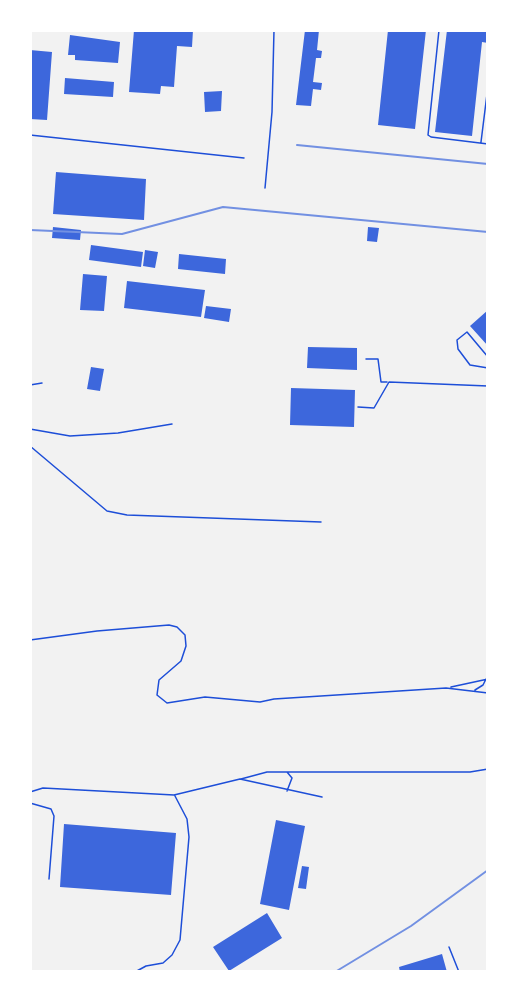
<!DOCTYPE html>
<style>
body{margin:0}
#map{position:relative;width:518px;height:1002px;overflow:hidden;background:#f2f2f2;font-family:Lato,sans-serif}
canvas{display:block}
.frame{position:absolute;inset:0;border:32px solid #fff;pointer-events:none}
</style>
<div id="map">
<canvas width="518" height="1002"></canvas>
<div class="frame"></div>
</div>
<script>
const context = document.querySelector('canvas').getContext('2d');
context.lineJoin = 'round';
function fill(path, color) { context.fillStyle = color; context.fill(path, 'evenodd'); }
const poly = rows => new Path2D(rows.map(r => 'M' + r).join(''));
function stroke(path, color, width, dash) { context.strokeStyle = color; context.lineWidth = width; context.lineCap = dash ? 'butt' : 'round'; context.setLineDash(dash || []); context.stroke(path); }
fill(poly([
 [134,30,193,30,192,47,177,46,174,87,161,86,160,94,129,92],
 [305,30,319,30,317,50,322,51,321,58,316,58,313,82,322,83,321,90,313,89,311,106,296,105],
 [388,30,426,30,415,129,378,125],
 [447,30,488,30,488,43,482,42,472,136,435,132],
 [70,35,120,42,118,63,75,60,75,55,68,55],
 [30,50,52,52,47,120,30,119],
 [65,78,114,82,113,97,64,94],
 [222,91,221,111,205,112,204,92],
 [56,172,146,179,144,220,53,214],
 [53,227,81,230,80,240,52,238],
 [368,227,379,228,377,242,367,241],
 [91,245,143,252,141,267,89,260],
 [145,250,158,252,155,268,143,266],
 [179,254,226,259,225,274,178,269],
 [83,274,107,276,104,311,80,310],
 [127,281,205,290,201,317,124,308],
 [206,306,231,309,229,322,204,318],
 [488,310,488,346,470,326],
 [308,347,357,348,357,370,307,368],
 [91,367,104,369,100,391,87,389],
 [291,388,355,390,354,427,290,425],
 [276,820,305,826,289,910,260,904],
 [64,824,176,833,171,895,60,887],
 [302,866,309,867,306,889,298,888],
 [267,913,282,938,229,971,213,947],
 [442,954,447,972,400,972,399,967]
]), '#3d67dc');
stroke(poly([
 [30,640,97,631,169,625,177,627,185,635,186,646,181,661,159,680,157,695,167,703,205,697,260,702,274,699,446,688,488,693],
 [451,687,488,679],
 [475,690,483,685,486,679]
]), '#1d4ed8', 1.5);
stroke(poly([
 [439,30,428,135,431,137,488,144],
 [30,135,244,158],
 [481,142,488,86],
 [265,188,272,112,274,30],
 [488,357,467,332,457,340,458,349,470,365,488,368],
 [366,359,378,359,381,382,387,382],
 [30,385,42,383],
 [358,407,374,408,389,382,488,386],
 [30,429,70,436,118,433,172,424],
 [30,446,107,511,127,515,321,522],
 [287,772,292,778,287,791],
 [241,779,267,772,470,772,488,769],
 [30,792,43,788,174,795,240,779,322,797],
 [30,803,51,809,54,816,49,879],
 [449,947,459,972],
 [135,972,146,966,163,963,172,955,180,940,189,837,187,819,175,796]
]), '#1d4ed8', 1.5);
stroke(poly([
 [297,145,488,164],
 [30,230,122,234,223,207,488,232],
 [335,972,411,926,488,870]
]), '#7290e2', 2);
</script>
